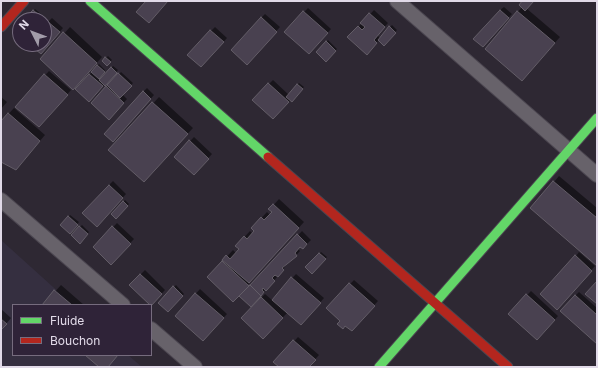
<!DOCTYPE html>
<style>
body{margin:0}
#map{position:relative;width:598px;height:368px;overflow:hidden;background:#2e2833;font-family:Inter,sans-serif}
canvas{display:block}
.frame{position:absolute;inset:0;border:2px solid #e1dae8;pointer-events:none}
.legend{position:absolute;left:12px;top:304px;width:140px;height:52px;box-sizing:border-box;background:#2f2338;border:1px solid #766c7e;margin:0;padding:5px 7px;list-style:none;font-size:12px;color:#e1dae8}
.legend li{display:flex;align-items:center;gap:8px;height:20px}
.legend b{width:20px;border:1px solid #766c7e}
.north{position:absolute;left:12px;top:12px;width:40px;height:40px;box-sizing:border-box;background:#2f2338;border:1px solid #766c7e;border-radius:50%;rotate:312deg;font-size:11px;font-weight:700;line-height:16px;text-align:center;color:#e1dae8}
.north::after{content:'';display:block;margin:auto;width:14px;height:18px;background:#a29ca9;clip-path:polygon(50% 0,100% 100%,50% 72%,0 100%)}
</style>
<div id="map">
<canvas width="598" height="368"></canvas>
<div class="frame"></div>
<ul class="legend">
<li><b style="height:5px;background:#63d668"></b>Fluide</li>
<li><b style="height:5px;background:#b3261e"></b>Bouchon</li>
</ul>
<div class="north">N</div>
</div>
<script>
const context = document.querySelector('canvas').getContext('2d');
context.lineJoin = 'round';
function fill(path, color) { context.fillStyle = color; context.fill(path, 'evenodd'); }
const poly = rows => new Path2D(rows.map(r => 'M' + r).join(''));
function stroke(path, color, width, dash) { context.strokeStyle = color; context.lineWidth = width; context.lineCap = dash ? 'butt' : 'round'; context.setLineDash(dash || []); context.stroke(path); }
fill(poly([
 [1,240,73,305,13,305,13,355,128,355,142,367,1,367]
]), '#352f40');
fill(poly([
 [524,1,533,1,526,8,560,37,528,74,486,49,522,7],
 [504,7,512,14,486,42,500,10],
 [308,8,331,29,313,49,285,32],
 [35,9,47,19,44,22,44,20,31,20,28,17],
 [374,10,388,23,377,35,380,38,392,25,397,30,384,44,379,40,367,53,349,37],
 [265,14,280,27,251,59,261,18],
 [52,18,63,28,45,49,31,44,44,44,44,26],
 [70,27,102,57,79,83,41,59],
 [215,27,227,38,205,62,211,31],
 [328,40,337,49,326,60,317,52],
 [108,56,112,60,107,64,103,61],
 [99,64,105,70,100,76,102,78,113,66,118,70,93,97,77,89],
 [49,71,71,90,43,122,17,107],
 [121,72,133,83,122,94,127,99,113,115,92,103],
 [273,80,289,95,299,83,304,87,277,114,269,84],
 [147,88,154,95,117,137,143,92],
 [1,97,7,102,1,109],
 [159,97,193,128,149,175,110,150],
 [14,108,45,135,21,163,1,160,1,122],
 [194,137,212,154,194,174,175,157],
 [559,176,597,208,597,264,554,182],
 [113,181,126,194,101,222,109,185],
 [279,199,304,222,242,291,244,293,302,231,311,240,303,248,301,246,298,249,300,251,290,262,289,261,278,276,261,294,239,295,208,277,233,250,236,253,240,249,236,246,250,231,253,234,256,231,252,228,267,212,270,215,273,212,270,209],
 [125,200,129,204,116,218,112,214],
 [70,215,79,222,70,232,61,225],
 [117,223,134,239,111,263,94,247],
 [82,225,89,232,80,242,72,235],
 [321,252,327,257,312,272,307,267],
 [579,252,595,266,561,304,576,256],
 [145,270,165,290,151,305,130,285],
 [296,274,324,298,305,320,288,312,263,338,242,318,265,294,272,300],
 [354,280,378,301,355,326,341,321,327,308],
 [61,285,84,305,43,305],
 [176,285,184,294,168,311,160,303],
 [200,289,227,314,207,336,176,316],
 [531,291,558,316,541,335,509,314],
 [579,292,597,308,597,343,575,296],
 [1,309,11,318,1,330],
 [298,337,319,355,308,367,280,367,275,362]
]), '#0007');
const building = poly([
 [146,1,168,1,149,23,136,12,146,1],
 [522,1,534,1,525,11,519,5,522,1],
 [33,10,46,21,44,23,44,20,30,20,26,17,33,10],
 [500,10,509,18,483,47,473,39,500,10],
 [303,11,328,33,309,54,284,32,303,11],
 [517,11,555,43,522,81,485,49,517,11],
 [369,13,385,27,374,40,377,43,367,55,347,37,358,26,362,30,365,27,360,23,369,13],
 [261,17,277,32,247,65,231,50,261,17],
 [47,21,60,32,41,54,29,44,44,44,44,25,47,21],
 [389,26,396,33,384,46,378,40,389,26],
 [210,30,224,42,201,67,187,55,210,30],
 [63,32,97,63,73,90,40,59,63,32],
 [326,41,336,51,326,62,316,52,326,41],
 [105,57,111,62,107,66,102,61,105,57],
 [97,65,105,72,99,79,91,72,97,65],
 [111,67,117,73,105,86,99,80,111,67],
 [118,73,132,86,120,98,107,85,118,73],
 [44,74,68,95,39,127,15,107,44,74],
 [89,74,103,86,89,102,75,89,89,74],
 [268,83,289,102,273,119,252,100,268,83],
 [297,84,303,89,292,102,286,97,297,84],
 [106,86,124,103,109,120,91,103,106,86],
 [143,91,151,99,113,142,104,134,143,91],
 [152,102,188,134,144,182,108,150,152,102],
 [8,113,40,141,16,170,1,162,1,121,8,113],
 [189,140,209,159,194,175,174,157,189,140],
 [553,181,597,218,597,266,530,208,553,181],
 [109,185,123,198,97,227,82,213,109,185],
 [123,201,128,206,116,219,111,214,123,201],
 [273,204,299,228,249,283,222,260,226,255,230,259,239,249,235,246,244,236,247,239,254,231,251,228,261,217,264,220,272,212,268,209,273,204],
 [68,216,78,225,70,234,60,225,68,216],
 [79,226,88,234,80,244,71,235,79,226],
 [112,226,131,244,111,265,93,247,112,226],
 [297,234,307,244,303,249,300,247,295,253,297,256,282,268,284,270,278,277,275,275,272,278,275,281,266,291,263,288,262,290,264,292,261,296,250,285,297,234],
 [319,253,326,259,312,274,305,267,319,253],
 [575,255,592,271,557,310,540,294,575,255],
 [222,261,249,286,233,302,207,277,222,261],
 [140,274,162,294,151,306,129,285,140,274],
 [291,277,321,303,301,325,272,300,291,277],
 [597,281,597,304,585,294,597,281],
 [349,283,375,306,352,331,345,326,343,329,337,324,340,321,326,308,349,283],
 [250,285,261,296,251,307,239,296,250,285],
 [173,286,183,296,168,312,158,303,173,286],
 [54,290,72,305,42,305,54,290],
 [195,293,224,318,203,341,175,316,195,293],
 [526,294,555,320,537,340,508,314,526,294],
 [575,295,597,315,597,344,560,311,575,295],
 [261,297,283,318,263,339,241,318,261,297],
 [1,319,7,324,1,330,1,319],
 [293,340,316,360,309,367,279,367,273,362,293,340],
 [85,355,118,355,108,367,99,367,85,355]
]);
fill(building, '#494150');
stroke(building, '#635d67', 1);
const street = poly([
 [397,1,597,175],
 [1,200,123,305],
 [151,329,195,367]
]);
const fast = poly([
 [90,1,268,157],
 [379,367,597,118]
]);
const jam = poly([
 [1,27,24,1],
 [268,157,508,367]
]);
stroke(street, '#4b4650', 16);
stroke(fast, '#4b4650', 11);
stroke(jam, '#4b4650', 11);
stroke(street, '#67626a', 14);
stroke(fast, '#63d668', 9);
stroke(jam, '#b3261e', 9);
</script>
